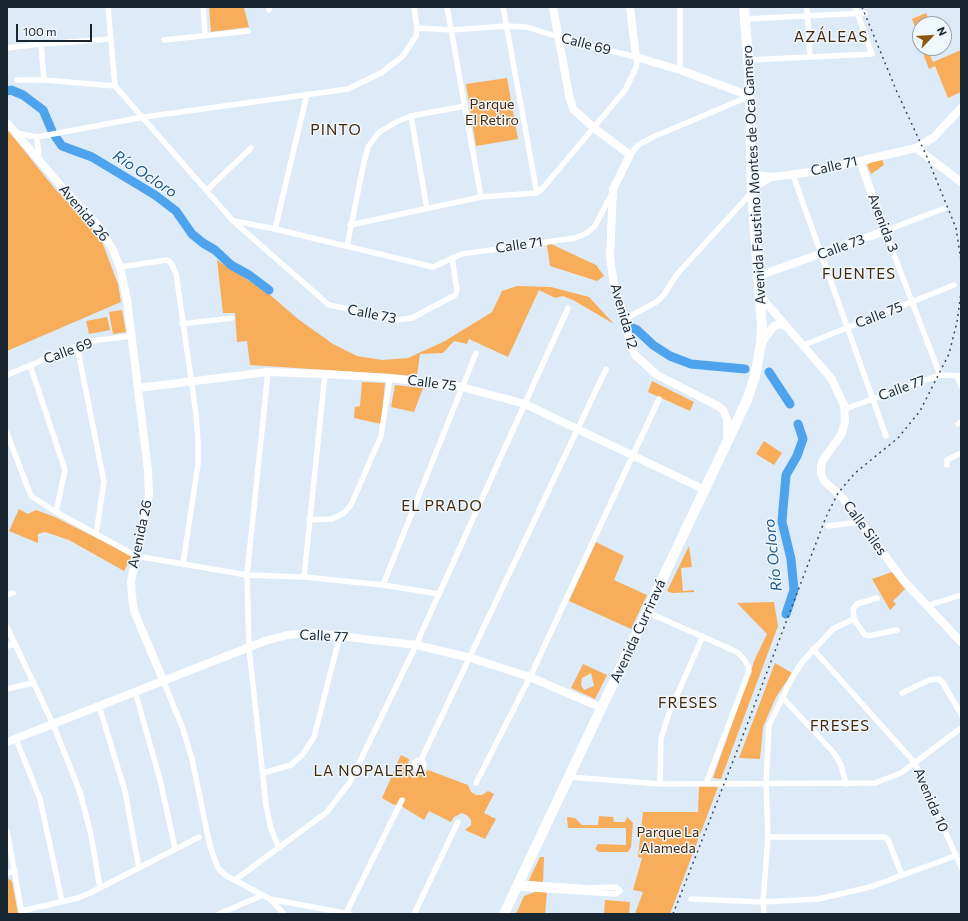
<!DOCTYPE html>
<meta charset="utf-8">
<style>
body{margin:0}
#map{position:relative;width:968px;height:921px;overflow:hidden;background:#ddeaf8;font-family:Commissioner,sans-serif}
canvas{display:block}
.frame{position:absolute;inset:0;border:8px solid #182632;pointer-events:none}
.north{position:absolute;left:912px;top:16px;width:40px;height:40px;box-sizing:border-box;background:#f0f7fd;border:1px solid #9aa3ac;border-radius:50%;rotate:65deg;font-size:11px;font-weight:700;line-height:16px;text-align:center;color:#182632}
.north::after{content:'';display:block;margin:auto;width:14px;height:18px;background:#8f580d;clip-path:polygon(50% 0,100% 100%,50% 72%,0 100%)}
.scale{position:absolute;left:16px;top:24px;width:76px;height:18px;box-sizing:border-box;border:2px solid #182632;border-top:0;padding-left:5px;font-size:12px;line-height:14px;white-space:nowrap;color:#182632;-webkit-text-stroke:3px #f0f7fd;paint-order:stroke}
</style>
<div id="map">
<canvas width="968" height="921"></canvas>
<div class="frame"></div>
<div class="north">N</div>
<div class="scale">100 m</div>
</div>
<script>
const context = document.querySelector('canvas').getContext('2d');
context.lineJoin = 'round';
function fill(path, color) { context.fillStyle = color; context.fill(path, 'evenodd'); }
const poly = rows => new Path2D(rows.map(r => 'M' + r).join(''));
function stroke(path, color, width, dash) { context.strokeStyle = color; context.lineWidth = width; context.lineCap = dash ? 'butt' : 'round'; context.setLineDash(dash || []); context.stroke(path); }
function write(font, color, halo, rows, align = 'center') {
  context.font = font + ' Commissioner,sans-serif'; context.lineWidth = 3; context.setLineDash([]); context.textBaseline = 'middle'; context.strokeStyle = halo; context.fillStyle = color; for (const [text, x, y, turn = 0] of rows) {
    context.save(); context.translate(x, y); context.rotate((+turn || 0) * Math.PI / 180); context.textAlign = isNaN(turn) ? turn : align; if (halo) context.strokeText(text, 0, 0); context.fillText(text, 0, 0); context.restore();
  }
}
fill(poly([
 [209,7,244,8,249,27,211,32],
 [926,13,931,24,920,24,919,38,912,19],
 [921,48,927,48,933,62,961,50,961,92,948,98,935,66,929,69],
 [507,78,518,139,476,146,466,84],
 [7,129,55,189,86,220,101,239,118,284,121,302,7,351],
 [882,159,884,165,871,174,867,165,873,161],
 [551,244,596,265,604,276,597,281,550,266,547,245],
 [217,260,268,293,298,319,333,344,357,356,382,360,408,358,445,341,492,312,502,291,517,286,551,287,589,297,614,324,573,300,563,296,555,298,539,290,508,357,469,339,467,344,454,341,443,353,420,354,417,376,250,365,247,341,237,342,235,313,223,313],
 [122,310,126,332,113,334,109,312],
 [107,317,110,330,89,334,86,321],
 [652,381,694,402,690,411,648,392],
 [362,382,385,383,381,424,354,418,355,407,360,406],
 [395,385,423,388,414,412,391,407],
 [764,441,782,453,774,465,756,454],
 [19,509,28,514,36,510,55,517,132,556,124,571,69,540,45,532,38,534,38,543,9,531],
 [596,542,624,556,614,580,647,595,631,629,569,601],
 [689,546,692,567,681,568,683,591,694,590,694,592,672,593,667,591],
 [892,572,905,589,893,601,896,604,890,610,872,579],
 [774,602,778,626,721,779,713,778,755,659,767,634,737,603],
 [775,663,792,673,776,697,763,727,760,759,739,758],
 [583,664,607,675,595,699,571,688],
 [591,673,594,686,584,690,581,685,582,678],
 [401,755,409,759,408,766,415,774,423,774,428,770,468,785,471,792,476,795,482,795,488,791,494,794,484,813,496,819,485,839,465,830,471,825,471,820,468,816,462,813,454,817,451,822,429,811,424,820,398,804,394,805,382,798],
 [699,786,718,787,670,914,635,914,643,892,633,890,642,858,638,857,643,812,698,812],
 [599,816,613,817,614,822,625,822,627,817,633,823,631,847,628,852,599,852,595,849,598,844,626,845,626,828,568,828,567,817,575,818,582,825,598,825],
 [540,857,544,857,543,883,528,882],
 [7,878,12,881,18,914,7,914],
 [535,892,547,892,545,914,514,914,517,912,524,896],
 [605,900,630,902,629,914,604,914]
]), '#f8ad5b');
stroke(poly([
 [7,91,11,90,23,95,43,110,52,131],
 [55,136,62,146,92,157,155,195,176,211,192,234,203,243,215,250,231,265,249,275,269,290],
 [630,327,637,330,653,345,670,356,691,364,745,369],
 [769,372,790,404],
 [786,614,794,590,791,559,782,522,783,509,786,475,797,456,803,439,798,424]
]), '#4ea4ec', 9);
stroke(poly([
 [108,7,115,86,233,221,329,305,397,320,412,318,455,295,457,290,452,258],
 [203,7,205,34],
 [447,7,481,197],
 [503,7,537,193],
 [680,7,680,70],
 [807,7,810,56],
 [269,10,269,7],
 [745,19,865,13],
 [164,40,248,31],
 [41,44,44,80],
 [7,48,41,44,111,39],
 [748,60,872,54,855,7],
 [17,80,44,80,115,86],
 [411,116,427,209],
 [17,133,37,137,144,117,348,89,381,73,403,56,416,36,417,28,414,7],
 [37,137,39,160],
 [630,155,638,145,653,137,750,96],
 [793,175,886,436],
 [207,190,251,148],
 [235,221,275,229,433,267,462,254,575,238,587,233,595,226,612,193],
 [350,225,481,197,537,193,543,188,626,89,637,65,636,57,574,42,527,27,506,26,452,30,417,28],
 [275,229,307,94],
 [347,246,364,162,368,147,378,133,398,121,411,116,465,106],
 [120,267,167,260,171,263,176,273,196,414,198,441,198,464,183,564],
 [625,319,658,301,665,293,678,273,752,192],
 [182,324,232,318],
 [804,345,954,285],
 [77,346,104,482,96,534],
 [30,365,65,470,56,512],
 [268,372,247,575,249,648,266,805,271,829,279,848],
 [7,375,77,346,98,340,131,336],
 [940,375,885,231,945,208],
 [957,376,961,386],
 [845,409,940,375,961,376],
 [958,424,961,422],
 [7,433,31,496,56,512,136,556,247,575,304,577,383,585,439,594],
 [947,465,947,460,961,453],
 [309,520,332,519,344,513,351,505,381,436,390,378],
 [828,526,860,522],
 [304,577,325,374],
 [383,585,476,353],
 [7,595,13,593],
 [877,598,857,604,853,609,854,619,864,634,868,636,897,630],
 [926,606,961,595],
 [647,612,737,652,744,659,748,666,749,671,706,784],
 [7,627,53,724,80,792,91,835,100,888],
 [7,646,14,644],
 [813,649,915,763,961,867],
 [163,680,183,729,192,759,210,846,218,868,225,875,270,899,284,914],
 [7,689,33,683],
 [135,691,160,780,175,848],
 [902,693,929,680,939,679,943,683,961,714],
 [782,697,834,753,841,765,846,784],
 [99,706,125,791,139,868],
 [16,739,40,799,62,901],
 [421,760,606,369],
 '414 765a5 5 0 1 1 10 0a5 5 0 1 1-10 0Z',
 [263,773,291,765,303,754,314,737,340,635],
 [569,777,660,784,875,783,901,773,961,728],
 [476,783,530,677,659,399],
 [660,784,661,739,669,713,703,636],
 [7,831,22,914],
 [768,837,885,837,888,840,902,875],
 [7,873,15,871],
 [235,880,327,812,350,782,416,645,568,308],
 [517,888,616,894,620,891,616,887,590,888,519,883],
 [270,899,350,914],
 [691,899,763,902,818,899,870,887,955,856],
 [21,911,78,898,90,893,199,837],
 [346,913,402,800],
 [219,914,263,895],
 [414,914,458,822],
 [764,914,763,902,768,837,766,783,769,725,793,676,803,661,833,629,854,619]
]), '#fff', 5.5);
stroke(poly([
 [553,7,569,95,573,109,593,127,630,155,613,189,610,257,614,285,625,319,629,339,635,355,657,375,718,406,723,410,727,419,727,440],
 [630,7,636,57,680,70,750,96],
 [7,123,62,187,100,228,113,250,120,267,127,299,148,471,149,495,131,581,132,596,134,611,163,680],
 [916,148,961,182],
 [752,175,772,177,812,172,916,148,934,137,961,108],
 [752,188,771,177],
 [758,276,885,231,860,161],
 [761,297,831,378,844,405,845,422,841,435,823,460,821,466,821,474,824,481,842,497,903,580,961,642],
 [761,344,774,326,782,324,786,327],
 [138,388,268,372,325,374,390,378,462,387,525,404,705,490],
 [7,742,265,641,287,635,313,633,416,645,471,658,530,677,602,708]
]), '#fff', 8);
stroke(poly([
 [504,914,747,400,755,376,761,344,762,327,752,191,749,70,744,7]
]), '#fff', 10);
stroke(poly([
 [862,7,897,92,927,157,956,228,961,261],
 [673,914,737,751,826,517,838,493,855,473,898,438,920,411,949,354,957,322,961,292]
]), '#3d4b57', 1.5, [2, 4]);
write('14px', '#182632', '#f0f7fd', [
 ["Calle 69",586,44,15],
 ["Calle 71",834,166,-13],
 ["Avenida Faustino Montes de Oca Gamero",754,175,-93],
 ["Avenida 26",84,213,50],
 ["Avenida 3",883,223,69],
 ["Calle 71",519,245,-8],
 ["Calle 73",841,247,-20],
 ["Calle 73",372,314,11],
 ["Calle 75",879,315,-21],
 ["Avenida 12",624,316,74],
 ["Calle 69",68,351,-20],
 ["Calle 75",432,383,7],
 ["Calle 77",902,388,-20],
 ["Calle Siles",865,528,54],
 ["Avenida 26",140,534,-78],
 ["Avenida Curriravá",638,631,-65],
 ["Calle 77",324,636,3],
 ["Avenida 10",931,800,67]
]);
write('14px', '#482a04', '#f0f7fd', [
 ["Parque",492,104],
 ["El Retiro",492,120],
 ["Parque La",668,832],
 ["Alameda",668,848]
]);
context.letterSpacing = '1px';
write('15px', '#452a0a', '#f0f7fd', [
 ["AZÁLEAS",831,37],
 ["PINTO",336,130],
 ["FUENTES",859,274],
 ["EL PRADO",442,506],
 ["FRESES",688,703],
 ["FRESES",840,726],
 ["LA NOPALERA",370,771]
]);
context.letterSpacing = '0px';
write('italic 15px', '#1c5888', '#f0f7fd', [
 ["Río Ocloro",145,174,33],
 ["Río Ocloro",773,555,-96]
]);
</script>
